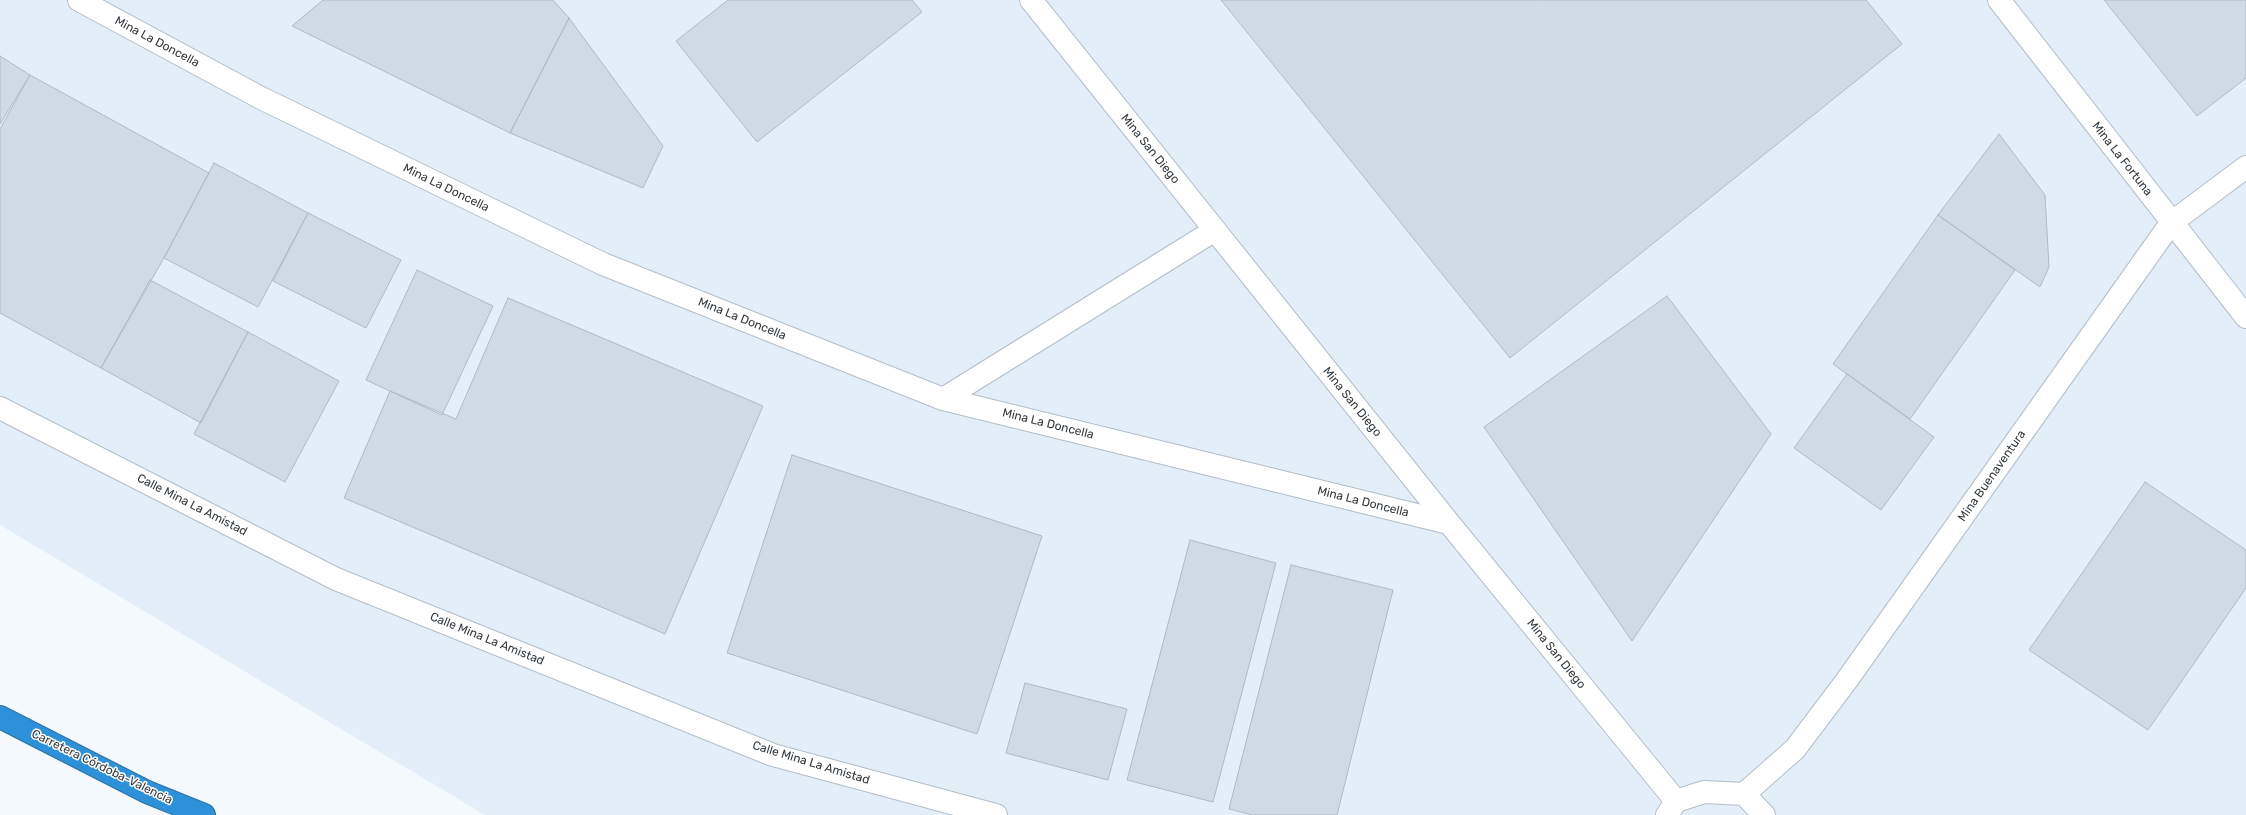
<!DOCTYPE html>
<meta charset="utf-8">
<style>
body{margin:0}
canvas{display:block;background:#f4f9fd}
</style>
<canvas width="2246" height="815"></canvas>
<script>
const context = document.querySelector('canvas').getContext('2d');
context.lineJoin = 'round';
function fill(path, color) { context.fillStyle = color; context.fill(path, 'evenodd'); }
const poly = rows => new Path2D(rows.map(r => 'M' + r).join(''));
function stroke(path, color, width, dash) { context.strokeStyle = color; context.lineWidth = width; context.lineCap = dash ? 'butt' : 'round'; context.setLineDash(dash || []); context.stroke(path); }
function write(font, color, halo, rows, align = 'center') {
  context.font = font + ' Rubik,sans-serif'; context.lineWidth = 3; context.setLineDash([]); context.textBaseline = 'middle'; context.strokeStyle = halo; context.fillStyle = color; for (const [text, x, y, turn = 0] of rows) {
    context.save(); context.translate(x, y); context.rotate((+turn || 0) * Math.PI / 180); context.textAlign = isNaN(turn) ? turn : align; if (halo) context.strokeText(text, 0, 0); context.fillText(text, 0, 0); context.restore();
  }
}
fill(poly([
 [0,0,2246,0,2246,815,485,815,0,525]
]), '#e4eef8');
const building = poly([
 [323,0,553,0,569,18,510,133,292,26,323,0],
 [728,0,912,0,922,12,757,142,676,41,728,0],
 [1221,0,1866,0,1902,44,1510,358,1221,0],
 [2104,0,2246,0,2246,78,2197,116,2104,0],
 [569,18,663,146,643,188,510,133,569,18],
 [0,56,30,75,0,124,0,56],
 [30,75,209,173,164,258,101,368,0,313,0,129,30,75],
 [1999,134,2045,195,2049,267,2040,287,1938,215,1999,134],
 [214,163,308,213,258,307,164,258,214,163],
 [308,213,401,260,366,328,273,281,308,213],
 [1938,215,2015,270,1910,419,1833,364,1938,215],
 [417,270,493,306,442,415,366,380,417,270],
 [150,280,248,332,201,423,101,368,150,280],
 [1667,296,1771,434,1632,641,1484,427,1667,296],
 [508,298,763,406,665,634,344,498,390,391,456,419,508,298],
 [248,332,339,381,285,482,194,434,248,332],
 [1847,374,1934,437,1881,510,1794,448,1847,374],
 [792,455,1042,536,977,734,727,653,792,455],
 [2145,482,2246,550,2246,588,2148,730,2029,650,2145,482],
 [1190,540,1276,563,1213,802,1127,780,1190,540],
 [1291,565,1393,590,1337,815,1253,815,1229,809,1291,565],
 [1025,683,1127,709,1108,780,1006,753,1025,683]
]);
fill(building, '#cfdae4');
stroke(building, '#afbac4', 1);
const street = poly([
 [79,0,261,98,603,264,943,399,1449,523],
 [1031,0,1449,523,1676,801],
 [1999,0,2246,317],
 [943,399,1215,230],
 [0,408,336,579,773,755,996,815],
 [1744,794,1795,749,1847,680,2171,223,2246,167],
 [1667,815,1676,801,1704,792,1744,794,1764,815]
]);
const highway = poly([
 [0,717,147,792,204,815]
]);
stroke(street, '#b3bec8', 24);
stroke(highway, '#2f72a3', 24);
stroke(street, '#fff', 22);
stroke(highway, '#2d91da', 22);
write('12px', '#34393d', '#fff', [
 ["Mina La Doncella",157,42,28],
 ["Mina San Diego",1150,149,51],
 ["Mina La Fortuna",2122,159,52],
 ["Mina La Doncella",446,188,26],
 ["Mina La Doncella",742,319,22],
 ["Mina San Diego",1352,402,51],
 ["Mina La Doncella",1048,424,14],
 ["Mina Buenaventura",1992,476,-55],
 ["Mina La Doncella",1363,502,14],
 ["Calle Mina La Amistad",192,505,27],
 ["Calle Mina La Amistad",487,639,22],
 ["Mina San Diego",1556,654,51],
 ["Calle Mina La Amistad",811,763,17],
 ["Carretera Córdoba-Valencia",102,767,26]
]);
</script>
